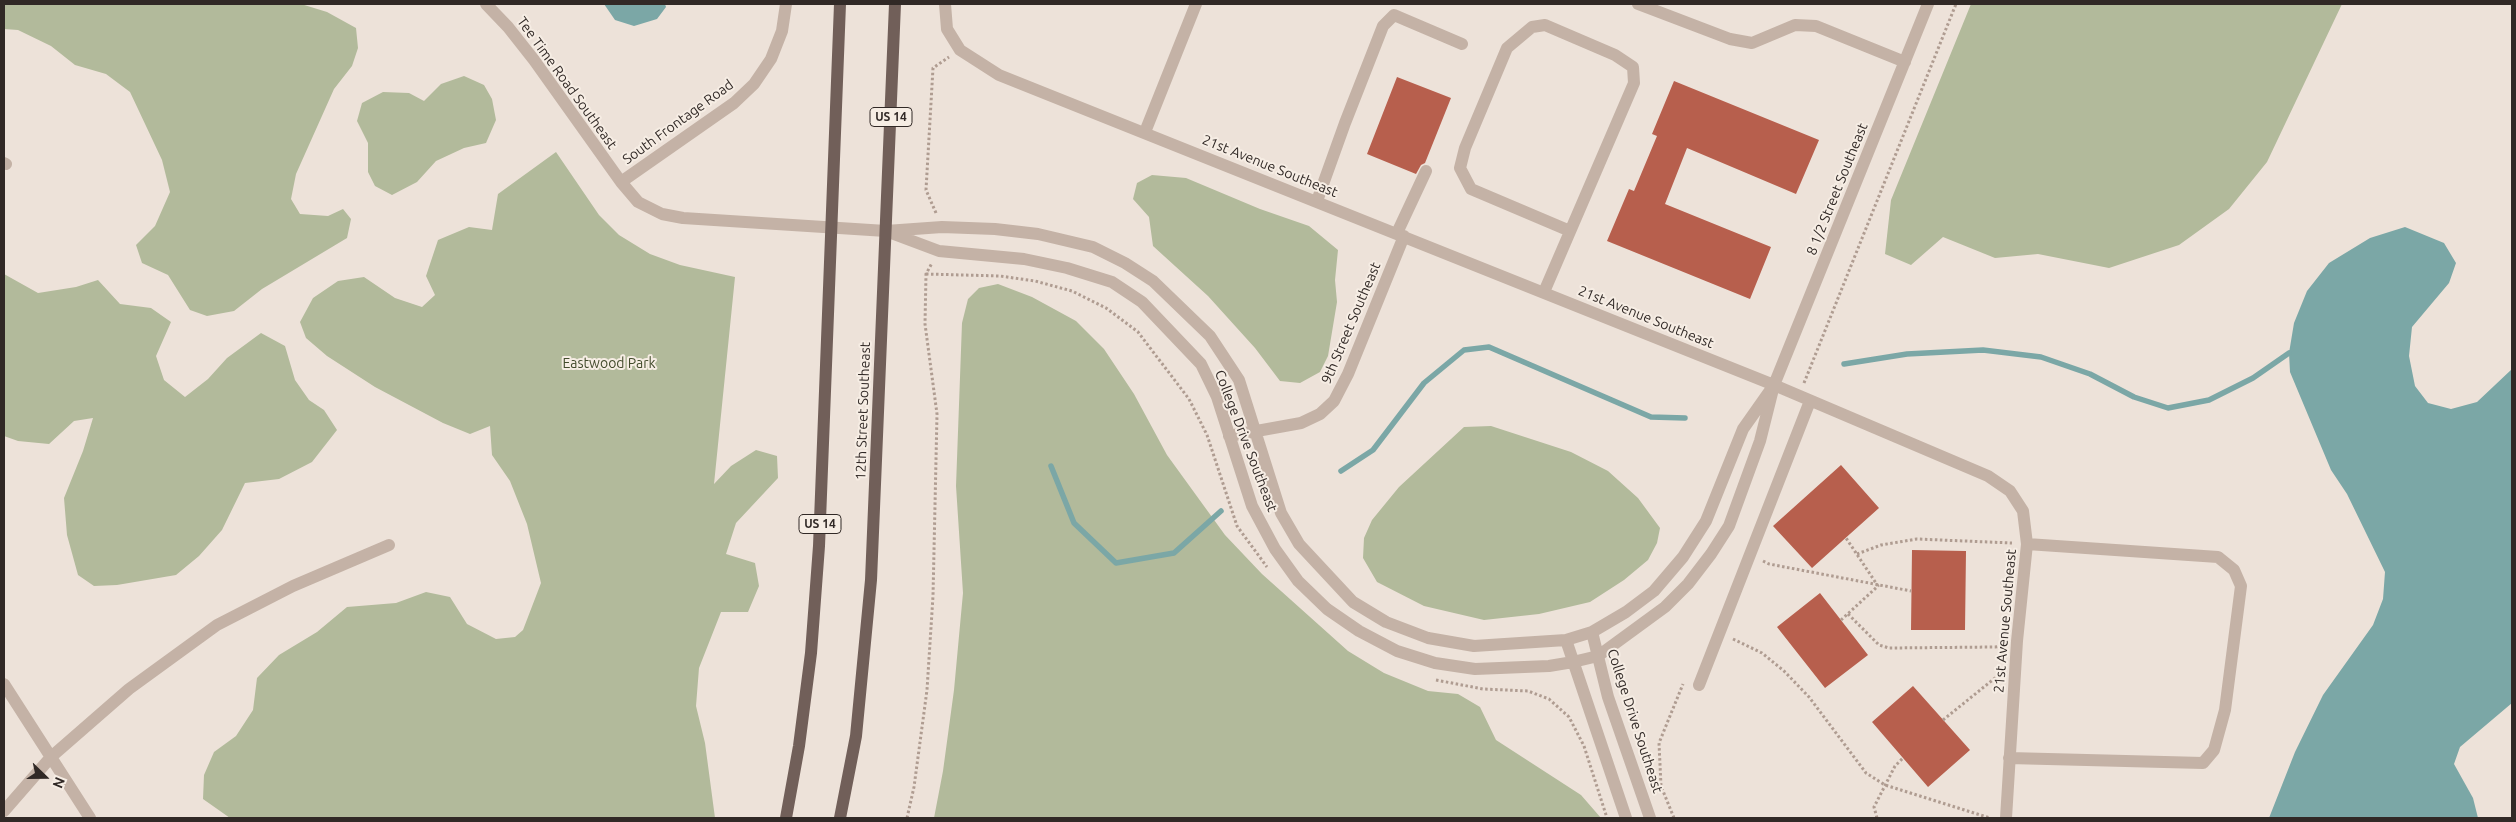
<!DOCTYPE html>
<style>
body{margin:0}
#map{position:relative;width:2516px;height:822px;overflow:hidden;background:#ede2d9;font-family:Ubuntu,sans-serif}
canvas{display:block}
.frame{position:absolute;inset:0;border:5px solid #312926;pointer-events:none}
.north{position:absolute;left:20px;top:752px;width:50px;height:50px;-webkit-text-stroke:4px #f6ede4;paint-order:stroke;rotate:112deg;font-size:14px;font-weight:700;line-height:20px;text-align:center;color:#312926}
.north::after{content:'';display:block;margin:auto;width:18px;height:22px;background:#312926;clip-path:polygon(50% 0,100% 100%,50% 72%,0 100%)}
</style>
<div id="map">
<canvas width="2516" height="822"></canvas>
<div class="frame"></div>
<div class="north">N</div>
</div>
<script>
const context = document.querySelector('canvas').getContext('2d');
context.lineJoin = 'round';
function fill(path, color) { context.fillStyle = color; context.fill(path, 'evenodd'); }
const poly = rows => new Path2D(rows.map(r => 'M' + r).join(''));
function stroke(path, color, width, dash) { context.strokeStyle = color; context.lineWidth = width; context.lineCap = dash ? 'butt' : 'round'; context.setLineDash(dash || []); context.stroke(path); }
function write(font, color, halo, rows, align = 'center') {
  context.font = font + ' Ubuntu,sans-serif'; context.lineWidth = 4; context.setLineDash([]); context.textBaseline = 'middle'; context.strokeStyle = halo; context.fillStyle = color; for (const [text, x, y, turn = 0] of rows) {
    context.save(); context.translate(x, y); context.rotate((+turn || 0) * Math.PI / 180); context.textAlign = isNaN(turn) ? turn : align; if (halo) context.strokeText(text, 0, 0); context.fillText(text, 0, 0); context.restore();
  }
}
fill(poly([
 [4,4,301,4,327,12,356,28,358,48,352,66,334,89,296,174,291,199,300,214,328,216,343,209,351,219,347,238,262,289,234,311,207,316,190,310,168,275,142,263,136,245,155,226,170,192,162,160,130,92,106,74,75,65,51,46,18,30,4,29],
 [1971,4,2342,4,2267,162,2229,209,2179,245,2109,268,2038,254,1995,258,1943,237,1911,265,1885,254,1891,200],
 [464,76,484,85,492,99,496,120,486,143,464,148,436,161,417,182,392,195,375,186,368,172,368,143,357,121,362,103,383,92,409,93,424,101,441,84],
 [556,152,599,215,619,235,650,254,680,265,735,277,714,484,731,466,756,450,777,456,778,478,736,523,726,554,755,563,759,586,748,612,721,612,699,668,696,706,705,743,715,818,230,818,203,799,204,775,214,752,236,736,253,710,257,678,279,655,317,632,347,607,396,603,426,592,450,597,467,624,496,639,515,637,523,630,541,583,527,524,510,481,492,455,490,426,470,434,443,423,375,387,327,356,306,338,300,322,313,298,338,281,364,277,395,298,422,307,435,295,426,276,438,240,469,227,492,230,498,194],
 [1152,175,1186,178,1260,209,1309,226,1338,250,1335,280,1337,302,1328,356,1320,372,1300,383,1280,381,1255,348,1208,296,1153,246,1149,217,1133,199,1137,183],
 [4,274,38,293,76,287,98,280,120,304,151,308,171,322,156,356,164,380,185,397,208,379,227,358,261,333,285,346,295,380,309,400,324,410,337,430,312,462,279,479,245,483,222,530,199,556,176,575,117,585,94,586,78,575,67,535,64,498,83,451,93,418,74,421,49,444,18,441,4,436],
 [998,284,1032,297,1076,321,1104,349,1134,394,1167,455,1225,535,1262,574,1348,651,1384,673,1428,691,1458,694,1480,707,1496,740,1581,795,1601,818,934,818,943,771,954,690,963,593,956,486,962,323,968,299,979,288],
 [1491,426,1571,452,1608,471,1638,498,1660,528,1657,543,1648,560,1624,580,1590,602,1539,614,1484,620,1424,606,1377,582,1363,558,1364,538,1372,520,1399,487,1464,427]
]), '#b2ba9b');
fill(poly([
 [604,4,665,4,666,7,657,19,634,26,615,20],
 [2405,227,2444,243,2456,263,2449,283,2412,327,2409,356,2415,386,2428,403,2451,409,2477,402,2512,369,2512,703,2460,747,2454,764,2473,798,2478,818,2269,818,2295,752,2323,695,2373,625,2383,599,2385,572,2347,494,2331,470,2290,372,2289,353,2294,323,2307,291,2329,263,2370,238]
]), '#7ba7a6');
stroke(poly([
 [1844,364,1907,354,1983,350,2041,357,2090,374,2134,397,2168,408,2209,400,2253,378,2289,353],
 [1051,466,1074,523,1116,563,1174,553,1221,511],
 [1341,471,1373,450,1424,383,1464,350,1489,347,1651,417,1685,418]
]), '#7ba7a6', 5.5);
fill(poly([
 [1397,77,1451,98,1425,163,1421,165,1416,174,1367,154],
 [1674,81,1819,140,1796,194,1687,148,1665,204,1771,247,1750,299,1607,241,1629,189,1634,191,1657,136,1652,134],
 [1841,465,1879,508,1812,568,1773,526],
 [1912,550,1966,551,1965,630,1911,630],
 [1820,593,1868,655,1825,688,1777,627],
 [1913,686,1970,750,1928,787,1872,722]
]), '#b75f4d');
stroke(poly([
 [936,213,926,190,933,68,949,57],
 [926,274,1000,276,1035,281,1072,291,1106,308,1138,332,1189,399,1207,435,1237,526,1267,567],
 [1804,383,1956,4],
 [1857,554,1881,545,1917,539,2012,543],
 [1763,561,1769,564,1911,591],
 [1848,614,1879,645,1889,648,1995,647,2002,646],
 [1841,620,1878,586,1846,538],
 [1733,639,1762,653,1784,671,1809,697,1866,773,1885,785,1990,818],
 [1436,680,1483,689,1528,691,1549,699,1569,717,1584,746,1607,818],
 [1943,720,2000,674],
 [907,818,914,787,927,690,933,596,937,414,925,324,926,274,932,263],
 [1674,818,1661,786,1659,743,1683,684],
 [1877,818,1874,807,1895,766,1903,758]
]), '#af9c91', 3, [2.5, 2.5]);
stroke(poly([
 [486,4,508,27,534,60,621,182,638,202,662,214,683,218,886,231,942,227,995,229,1038,234,1093,247,1125,263,1153,281,1210,336,1239,380,1281,513,1299,544,1353,602,1386,622,1428,638,1474,646,1566,640,1592,632,1626,612,1654,591,1683,557,1706,521,1743,429,1774,385],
 [945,4,947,29,960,50,999,75,1774,385,1988,476,2010,491,2023,511,2027,544,2017,641,2006,818],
 [1638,4,1730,39,1752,43,1795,25,1816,26,1905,62],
 [1145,132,1196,4],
 [4,163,6,164],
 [621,182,734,103,754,84,771,59,782,31,786,4],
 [1317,201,1345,123,1383,26,1394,15,1462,44],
 [891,233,939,251,1024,259,1067,268,1112,282,1142,302,1201,364,1217,397,1252,506,1275,549,1298,581,1327,609,1359,631,1397,651,1435,663,1475,669,1549,666,1573,662,1598,656,1665,607,1688,584,1711,554,1729,526,1760,441,1774,385,1928,4],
 [1397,233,1426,171],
 [1544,292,1634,83,1633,67,1615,55,1545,25,1532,27,1507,48,1465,148,1460,168,1471,189,1570,231],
 [1229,436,1301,423,1320,414,1334,401,1348,374,1404,236],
 [1592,632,1608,697,1650,818],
 [1566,640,1626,818],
 [4,684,90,818],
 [1699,685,1810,401],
 [2009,758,2203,763,2214,750,2225,710,2241,586,2234,570,2218,557,2027,544],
 [4,811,51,757,129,689,217,625,293,586,389,545]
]), '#c4b2a6', 12);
stroke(poly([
 [786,818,799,746,811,653,819,546,840,4],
 [840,818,856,736,871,580,895,4]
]), '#715f59', 12);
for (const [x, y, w] of [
 [891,117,42],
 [820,524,42]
]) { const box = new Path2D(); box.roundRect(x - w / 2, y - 9.5, w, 19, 4); context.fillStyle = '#f6ede4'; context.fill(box); stroke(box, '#312926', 1); }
write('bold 12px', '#312926', null, [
 ["US 14",891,117],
 ["US 14",820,524]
]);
write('14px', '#312926', '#f6ede4', [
 ["Tee Time Road Southeast",567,83,54],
 ["South Frontage Road",678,122,-36],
 ["21st Avenue Southeast",1270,166,22],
 ["8 1/2 Street Southeast",1837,189,-68],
 ["21st Avenue Southeast",1646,317,22],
 ["9th Street Southeast",1351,323,-67],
 ["12th Street Southeast",863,411,-88],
 ["College Drive Southeast",1246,441,69],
 ["21st Avenue Southeast",2005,621,-85],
 ["College Drive Southeast",1635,721,72]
]);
write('14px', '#434c2d', '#f6ede4', [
 ["Eastwood Park",609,363]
]);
</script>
